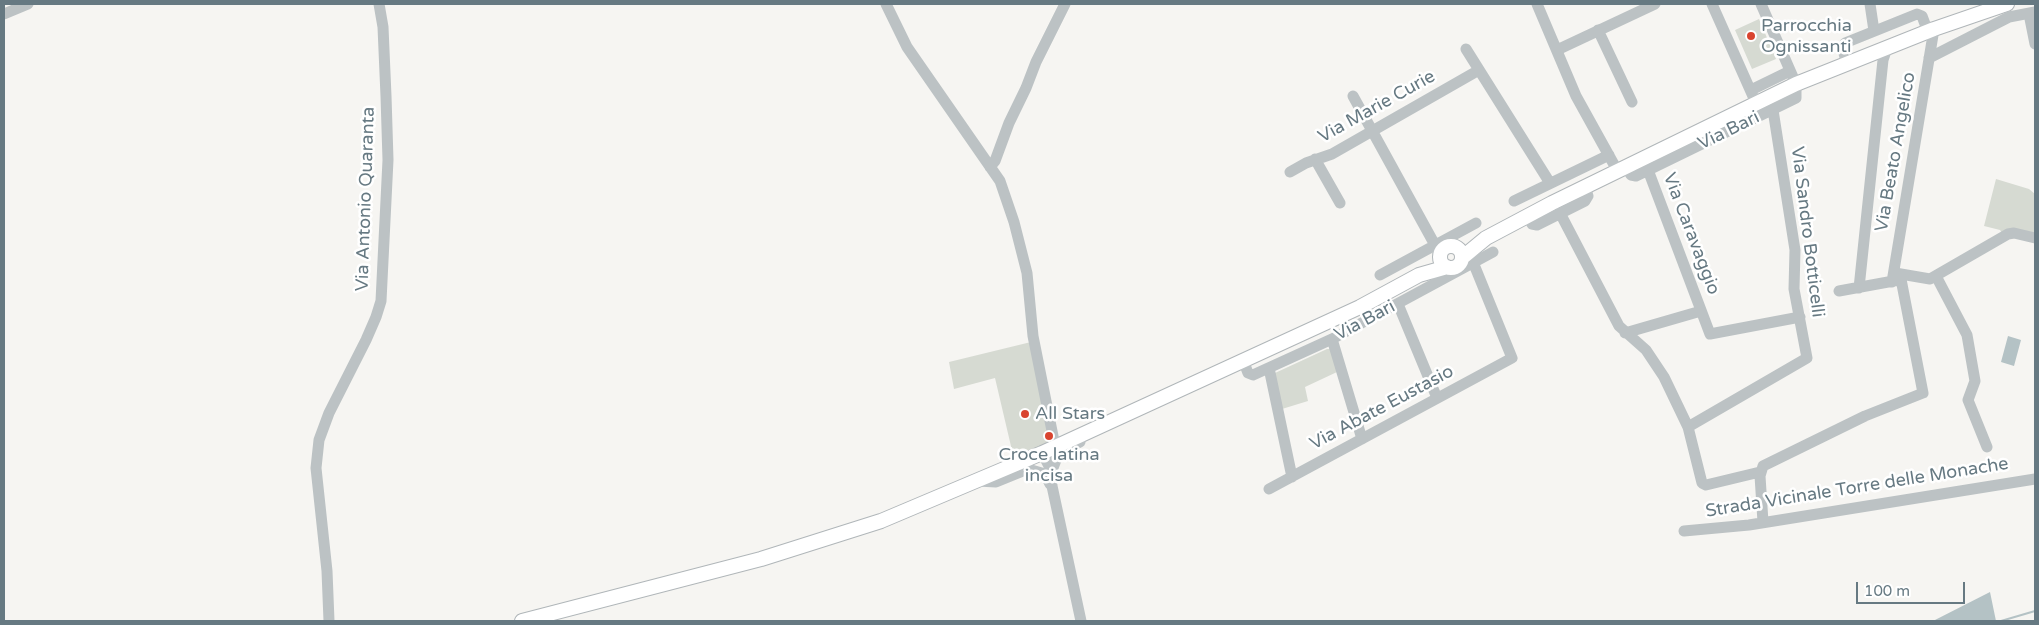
<!DOCTYPE html>
<style>
body{margin:0}
#map{position:relative;width:2039px;height:625px;overflow:hidden;background:#f6f5f2;font-family:"Varela Round",sans-serif}
canvas{display:block}
.frame{position:absolute;inset:0;border:5px solid #667982;pointer-events:none}
.scale{position:absolute;left:1856px;top:582px;width:109px;height:22px;box-sizing:border-box;border:2px solid #667982;border-top:0;padding-left:6px;font-size:15px;line-height:18px;white-space:nowrap;color:#667982;-webkit-text-stroke:4px #fff;paint-order:stroke}
</style>
<div id="map">
<canvas width="2039" height="625"></canvas>
<div class="frame"></div>
<div class="scale">100 m</div>
</div>
<script>
const context = document.querySelector('canvas').getContext('2d');
context.lineJoin = 'round';
function fill(path, color) { context.fillStyle = color; context.fill(path, 'evenodd'); }
const poly = rows => new Path2D(rows.map(r => 'M' + r).join(''));
function stroke(path, color, width, dash) { context.strokeStyle = color; context.lineWidth = width; context.lineCap = dash ? 'butt' : 'round'; context.setLineDash(dash || []); context.stroke(path); }
function write(font, color, halo, rows, align = 'center') {
  context.font = font + ' "Varela Round",sans-serif'; context.lineWidth = 5; context.setLineDash([]); context.textBaseline = 'middle'; context.strokeStyle = halo; context.fillStyle = color; for (const [text, x, y, turn = 0] of rows) {
    context.save(); context.translate(x, y); context.rotate((+turn || 0) * Math.PI / 180); context.textAlign = isNaN(turn) ? turn : align; if (halo) context.strokeText(text, 0, 0); context.fillText(text, 0, 0); context.restore();
  }
}
fill(poly([
 [1759,19,1776,59,1752,69,1735,30],
 [1996,179,2029,189,2035,194,2035,234,2002,233,2000,230,1984,226],
 [1031,342,1052,440,1014,459,995,378,954,389,949,362],
 [1327,349,1330,349,1337,372,1305,387,1308,401,1282,409,1275,373]
]), '#d6dad2');
fill(poly([
 [2008,336,2021,340,2014,366,2001,362],
 [1990,592,1996,621,1933,621]
]), '#b4c2c5');
stroke(poly([
 [2001,621,2035,611]
]), '#b4c2c5', 2);
const major = poly([
 '1440 257a11 11 0 1 1 22 0a11 11 0 1 1-22 0Z',
 [1463,257,1486,238,1552,203,1796,84,1934,29,2007,4],
 [522,621,761,559,881,521,1042,453,1360,307,1419,275,1447,267]
]);
stroke(major, '#b0b6b9', 16);
stroke(poly([
 [886,4,907,47,1000,181,1014,222,1027,273,1033,336,1055,446],
 [1537,4,1576,96,1617,170],
 [1712,4,1756,103],
 [1870,4,1874,31],
 [4,14,28,4],
 [2029,14,2035,44],
 [1598,30,1632,102],
 [1466,49,1550,183],
 [1557,50,1655,4],
 [1929,58,2009,17,2035,12],
 [1847,64,1843,50,1845,43,1917,14,1922,16,1928,32],
 [1751,90,1790,71],
 [1353,96,1435,245],
 [1315,159,1340,203],
 [1625,166,1631,175,1636,176,1796,98,1796,84,1761,4],
 [990,167,995,161,1009,123,1026,88,1036,62,1065,4],
 [1648,170,1710,334,1800,317],
 [1290,172,1306,163,1332,154,1479,70],
 [1514,201,1609,155],
 [1560,213,1619,326,1646,350,1664,377,1688,427,1702,483,1706,485,1760,472],
 [1527,216,1532,224,1537,225,1585,201,1588,196,1585,186],
 [1895,273,1930,279,2008,234,2014,233,2035,238],
 [1380,275,1476,223],
 [1936,276,1967,335,1975,381,1968,400,1987,447],
 [1892,282,1934,29],
 [1859,288,1883,60,1887,48],
 [1839,291,1899,280],
 [1398,304,1437,398],
 [1625,333,1701,311],
 [1332,339,1362,439],
 [1243,360,1248,373,1253,375,1332,339,1493,252],
 [1269,368,1292,477],
 [1688,427,1807,358,1794,289,1795,250,1773,110],
 [1042,453,1049,466,1052,486,1081,621],
 [1051,473,1056,460,1063,451,1080,442],
 [978,481,996,482,1028,469,1045,474,1050,484],
 [1269,489,1512,358,1473,262],
 [1763,522,1760,476,1763,466,1865,416,1923,393,1900,274],
 [1684,531,1749,525,2035,479],
 [329,621,327,571,316,468,319,440,329,413,366,340,376,317,381,301,388,160,386,96,383,27,379,4]
]), '#bcc2c4', 11);
stroke(major, '#fff', 14);
for (const [x, y, r, color] of [
 [1751,36,5,"#d9442f"],
 [1025,414,5,"#d9442f"],
 [1049,436,5,"#d9442f"]
]) { const dot = new Path2D(); dot.arc(x, y, r, 0, 2 * Math.PI); context.fillStyle = color; context.fill(dot); stroke(dot, '#fff', 2); }
write('18px', '#667982', '#fff', [
 ["Parrocchia",1761,26],
 ["Ognissanti",1761,47],
 ["All Stars",1035,414],
 ["Croce latina",1049,455,"center"],
 ["incisa",1049,476,"center"]
], 'left');
write('18px', '#667982', '#fff', [
 ["Via Marie Curie",1377,107,-29],
 ["Via Bari",1729,131,-26],
 ["Via Beato Angelico",1896,152,-80],
 ["Via Antonio Quaranta",366,199,-88],
 ["Via Sandro Botticelli",1807,232,83],
 ["Via Caravaggio",1691,234,69],
 ["Via Bari",1365,321,-28],
 ["Via Abate Eustasio",1382,408,-28],
 ["Strada Vicinale Torre delle Monache",1857,488,-9]
]);
</script>
